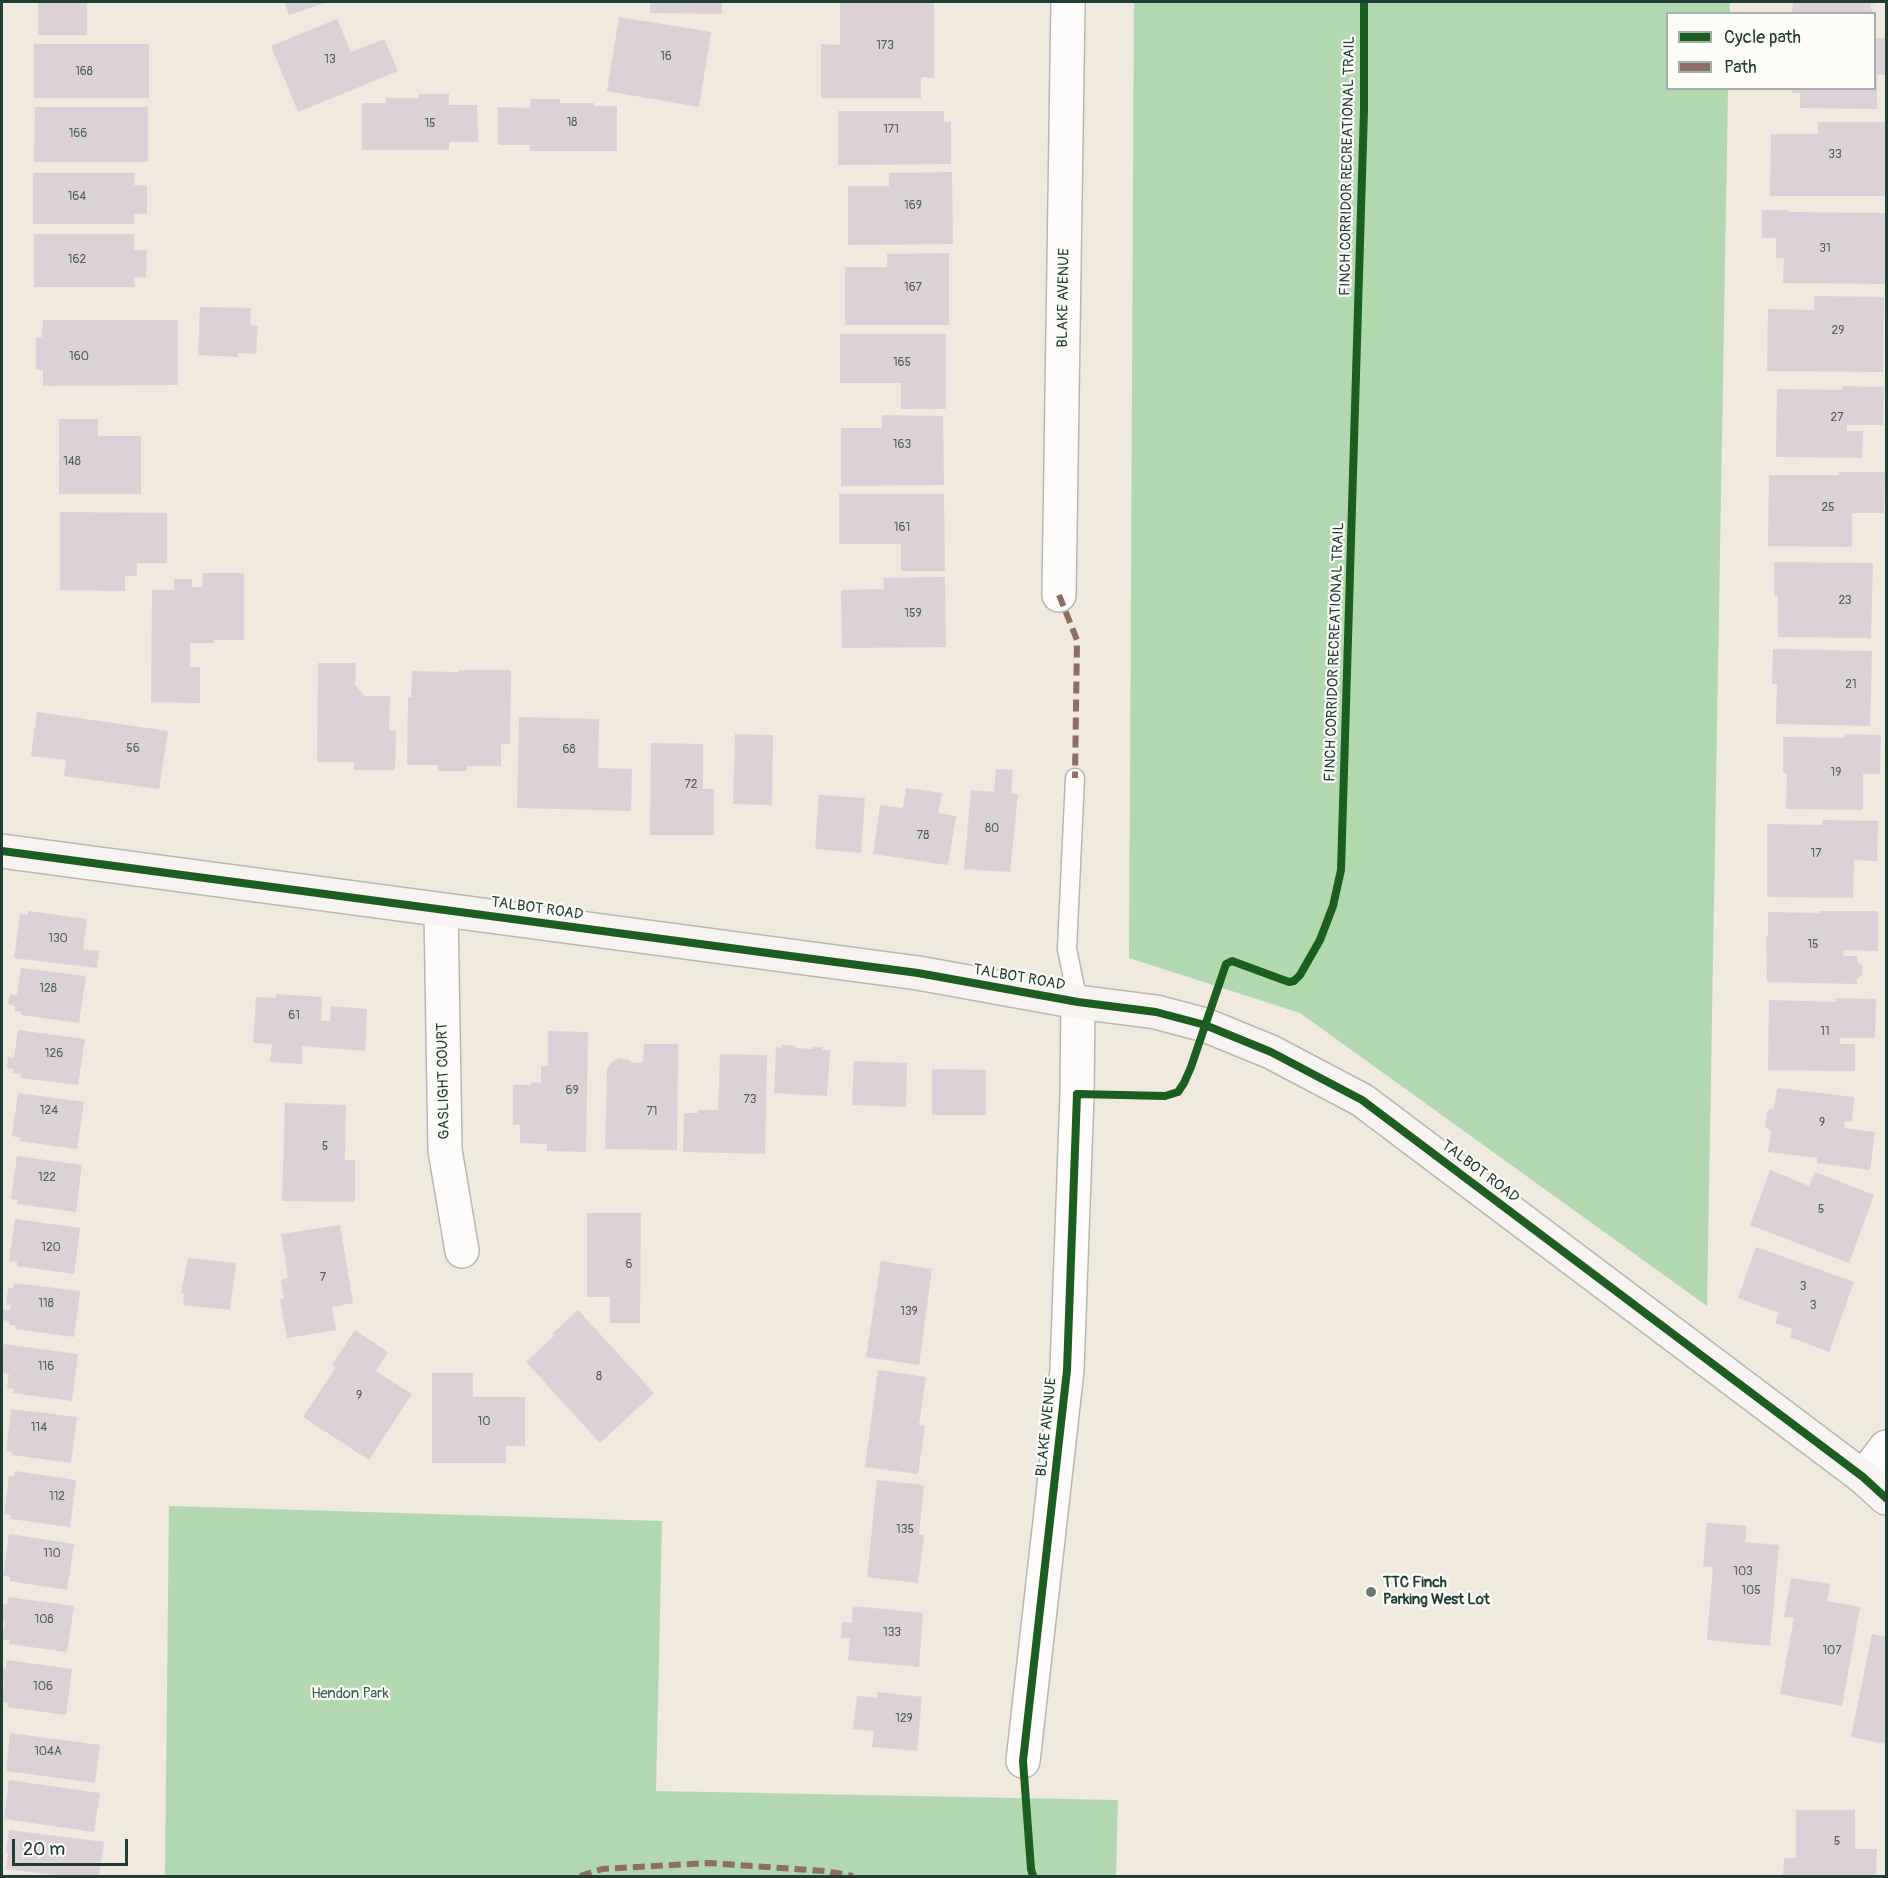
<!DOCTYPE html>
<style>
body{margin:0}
#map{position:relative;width:1888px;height:1878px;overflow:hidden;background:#efe9de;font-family:Pangolin,sans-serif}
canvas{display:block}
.frame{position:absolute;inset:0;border:3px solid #1f3d34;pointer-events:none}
.legend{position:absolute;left:1666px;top:12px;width:210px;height:78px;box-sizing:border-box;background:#fdfcf7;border:2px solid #a4b0a9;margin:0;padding:8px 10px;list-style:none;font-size:18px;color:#1f3d34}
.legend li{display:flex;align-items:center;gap:12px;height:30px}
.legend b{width:30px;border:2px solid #a4b0a9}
.scale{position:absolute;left:12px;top:1839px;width:116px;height:27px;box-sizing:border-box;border:3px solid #1f3d34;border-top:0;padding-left:8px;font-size:18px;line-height:21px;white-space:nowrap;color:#1f3d34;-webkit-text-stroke:4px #fdfcf7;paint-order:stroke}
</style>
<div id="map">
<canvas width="1888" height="1878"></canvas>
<div class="frame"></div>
<ul class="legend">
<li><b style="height:8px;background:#1b5e20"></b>Cycle path</li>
<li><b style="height:8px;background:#8d6e63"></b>Path</li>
</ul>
<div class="scale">20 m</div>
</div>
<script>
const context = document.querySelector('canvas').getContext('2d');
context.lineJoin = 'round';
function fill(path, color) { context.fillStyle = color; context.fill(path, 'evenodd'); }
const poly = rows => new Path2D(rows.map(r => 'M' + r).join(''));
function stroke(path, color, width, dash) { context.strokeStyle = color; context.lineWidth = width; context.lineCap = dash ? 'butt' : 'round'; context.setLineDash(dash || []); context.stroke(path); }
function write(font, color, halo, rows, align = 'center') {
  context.font = font + ' Pangolin,sans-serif'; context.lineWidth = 4.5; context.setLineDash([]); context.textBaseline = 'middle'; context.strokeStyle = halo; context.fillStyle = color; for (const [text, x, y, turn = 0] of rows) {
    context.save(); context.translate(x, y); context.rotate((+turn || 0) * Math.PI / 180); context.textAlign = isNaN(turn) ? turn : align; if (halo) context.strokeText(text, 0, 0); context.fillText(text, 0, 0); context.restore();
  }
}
fill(poly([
 [1134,2,1730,2,1730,13,1668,14,1668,88,1728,89,1707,1306,1300,1013,1129,958],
 [169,1506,662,1521,656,1791,1118,1800,1116,1876,165,1876]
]), '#b1d8af');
fill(poly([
 [38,2,87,2,87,35,38,35],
 [284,2,328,2,289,15],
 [650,2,722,2,722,14,650,13],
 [905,2,934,2,934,78,921,77,921,98,821,98,821,44,840,45,840,3,904,3],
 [1793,2,1874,2,1874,4,1871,4,1872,14,1792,14],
 [619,17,711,32,699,107,607,91],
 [337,19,351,52,384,39,398,71,298,112,271,46],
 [1874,38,1886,38,1886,75,1877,75,1877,109,1800,108,1800,93,1792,93,1792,88,1874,88],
 [34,44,149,44,149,98,34,98],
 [419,94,449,94,449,105,477,105,478,142,449,142,449,150,362,150,362,103,386,103,386,98,419,98],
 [531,99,560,99,560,103,594,103,594,106,617,106,617,151,530,151,530,145,498,145,498,107,530,108],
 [35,107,148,107,148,162,34,162],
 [838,111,944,111,944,122,951,122,951,164,838,165],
 [1818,122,1886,122,1886,196,1770,196,1771,134,1818,134],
 [952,172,953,244,848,245,848,186,889,186,889,173],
 [33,173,135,173,134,185,147,186,147,214,134,214,134,224,33,224],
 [1762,210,1788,210,1789,212,1885,213,1885,284,1783,283,1784,258,1776,258,1776,238,1762,238],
 [34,234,134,234,134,250,147,250,146,278,134,277,135,287,34,287],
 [949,253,949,325,845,325,845,267,887,267,887,254],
 [1814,296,1884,297,1883,372,1767,371,1768,309,1814,310],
 [200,307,251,308,250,325,258,326,256,354,238,353,238,357,198,355],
 [43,320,178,320,178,385,43,386,43,370,36,370,36,338,42,337],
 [840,334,946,334,946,409,901,409,901,383,840,383],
 [1842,386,1884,387,1883,425,1847,425,1847,431,1863,431,1862,458,1776,457,1777,389,1843,390],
 [882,415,943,416,944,485,841,486,841,428,882,428],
 [59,419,98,419,98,436,141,436,141,494,59,494],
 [1839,472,1885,472,1884,513,1852,513,1852,547,1768,546,1769,475,1839,475],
 [839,494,944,494,945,571,901,571,901,544,839,544],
 [60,512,167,513,167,563,137,563,137,576,125,576,125,591,60,590],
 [1774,562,1873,563,1871,638,1778,637,1778,596,1774,596],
 [203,573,244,573,244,640,214,640,214,643,190,643,190,667,200,667,200,703,151,702,152,590,174,590,174,579,192,579,192,587,202,587],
 [945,577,946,647,842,648,841,590,884,589,883,578],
 [1773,649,1872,651,1870,726,1776,724,1777,684,1772,684],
 [318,663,356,663,355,685,365,696,390,696,389,730,396,731,395,770,354,770,354,762,317,762],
 [459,670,511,670,510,744,501,744,501,766,467,766,467,771,438,771,438,765,407,765,408,697,411,697,412,671,459,672],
 [37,712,168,731,159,789,64,776,66,760,31,756],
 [519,717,599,719,598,768,632,769,631,811,517,808],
 [735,734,773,735,772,805,733,804],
 [1845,734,1881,735,1880,774,1863,774,1863,810,1786,809,1787,773,1783,773,1783,737,1844,738],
 [651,743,703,744,703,789,714,789,714,835,650,835],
 [996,769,1013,770,1011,793,1018,794,1010,872,964,869,971,790,994,792],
 [906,788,942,793,938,813,956,816,948,865,873,854,880,805,903,808],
 [819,795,865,798,861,853,815,849],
 [1822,820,1878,821,1877,861,1854,860,1853,898,1767,897,1767,824,1822,825],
 [28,911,87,919,83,949,99,951,97,968,14,958,20,914,28,915],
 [1819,911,1878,911,1878,951,1844,950,1843,956,1858,956,1857,962,1862,965,1862,975,1857,979,1857,984,1767,982,1766,939,1768,934,1768,912,1819,913],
 [21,968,86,976,79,1023,21,1015,21,1012,15,1011,15,1006,8,1004,10,994,17,995],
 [276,994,322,997,321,1021,330,1021,331,1006,367,1009,365,1051,302,1046,302,1064,270,1062,272,1044,253,1043,256,997,276,998],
 [1835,998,1876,999,1875,1038,1840,1038,1840,1044,1855,1044,1855,1071,1768,1070,1769,1000,1836,1002],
 [18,1030,85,1039,78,1085,20,1078,21,1074,13,1073,13,1069,7,1068,8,1057,14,1058],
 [548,1031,588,1032,586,1152,547,1151,547,1144,520,1143,520,1125,513,1125,513,1085,531,1085,532,1082,541,1083,541,1066,548,1066],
 [644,1044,678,1044,677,1150,605,1149,607,1068,613,1061,620,1058,629,1060,632,1063,643,1062],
 [782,1045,796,1046,796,1048,813,1049,813,1047,823,1047,822,1050,830,1050,827,1096,774,1093,776,1047,782,1048],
 [720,1054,767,1055,765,1154,683,1152,684,1113,698,1113,698,1110,718,1110],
 [854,1061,907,1063,906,1107,852,1105],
 [932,1069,986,1070,986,1115,932,1115],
 [1777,1088,1854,1097,1852,1122,1845,1121,1844,1128,1875,1132,1870,1170,1817,1163,1817,1158,1768,1152,1771,1131,1765,1127,1767,1111,1774,1108],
 [18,1093,84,1102,77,1149,20,1141,21,1138,12,1136],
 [285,1103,346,1105,345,1160,355,1160,355,1202,282,1201],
 [17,1156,82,1165,76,1212,17,1204,18,1200,11,1199],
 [1770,1170,1809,1186,1815,1172,1874,1195,1849,1263,1750,1225],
 [587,1213,641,1213,640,1323,610,1323,610,1297,587,1297],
 [15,1219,80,1228,74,1274,17,1266,17,1262,9,1261],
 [340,1225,353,1303,332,1307,336,1330,287,1338,280,1299,284,1299,281,1280,288,1278,281,1234],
 [1756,1247,1854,1282,1829,1352,1790,1337,1792,1329,1775,1323,1779,1313,1738,1298],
 [188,1258,236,1263,230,1310,183,1305,184,1294,181,1293],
 [881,1261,932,1269,919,1365,866,1357],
 [14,1283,80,1291,74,1337,15,1329,16,1326,9,1325,9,1321,2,1320,3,1309,10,1310,11,1305,6,1305,8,1288,13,1288],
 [578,1310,654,1393,600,1443,526,1362,554,1336,552,1334],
 [355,1330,388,1352,376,1371,412,1394,369,1460,303,1417,336,1367,332,1365],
 [2,1344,78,1354,72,1401,13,1393,14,1389,7,1388,9,1374,2,1373],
 [878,1370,926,1377,919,1425,925,1426,918,1474,865,1467],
 [432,1373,473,1373,473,1397,525,1397,525,1446,506,1446,506,1463,432,1463],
 [11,1409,77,1417,71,1463,12,1455,12,1452,6,1451],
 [15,1471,76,1480,70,1527,11,1519,11,1515,4,1514,9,1476,14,1476],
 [877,1480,924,1485,919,1535,924,1535,918,1583,867,1577],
 [1707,1523,1747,1526,1745,1542,1779,1545,1770,1646,1707,1640,1713,1567,1703,1566],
 [9,1534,74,1544,67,1590,10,1581,10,1577,3,1576],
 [1791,1578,1830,1584,1827,1601,1860,1607,1842,1706,1780,1694,1794,1618,1784,1617],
 [8,1597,74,1606,67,1652,9,1644,10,1640,2,1640,5,1621,2,1621,2,1615,3,1604,7,1605],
 [853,1606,923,1613,919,1667,848,1660,850,1638,841,1638,842,1622,852,1623],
 [1872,1634,1886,1637,1886,1744,1851,1737],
 [6,1660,72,1669,66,1715,7,1707,8,1703,2,1702,4,1682,2,1682,2,1668,6,1669],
 [877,1692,922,1697,917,1751,872,1747,874,1731,853,1729,857,1696,877,1698],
 [10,1733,100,1745,95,1783,6,1771],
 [9,1780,100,1793,94,1832,4,1819],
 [1796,1810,1855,1810,1855,1849,1877,1849,1876,1876,1783,1876,1784,1858,1796,1858],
 [9,1830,104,1842,99,1876,63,1876,6,1869,8,1853,6,1853]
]), '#dcd1d6');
const lane = poly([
 [1075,778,1067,949,1078,1002]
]);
const street = poly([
 [1059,595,1068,2],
 [441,910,445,1150,462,1251],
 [1863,1477,1886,1447],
 [1023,1761,1067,1370,1077,1094,1078,1002]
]);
const secondary = poly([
 [2,851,918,973,1078,1002,1156,1012,1205,1025,1271,1052,1362,1100,1863,1477,1886,1498]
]);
stroke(lane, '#b9b8b0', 21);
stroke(street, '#b9b8b0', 36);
stroke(secondary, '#b9b8b0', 36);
stroke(lane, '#fdfcfa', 18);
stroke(street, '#fdfcfa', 33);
stroke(secondary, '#f7f3f0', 33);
stroke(poly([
 [1059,595,1077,640,1075,778],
 [580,1876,602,1869,709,1863,825,1871,853,1876]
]), '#8d6e63', 6, [12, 6]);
stroke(poly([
 [2,851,918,973,1078,1002,1156,1012,1205,1025,1271,1052,1362,1100,1863,1477,1886,1498],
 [1033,1876,1031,1869,1023,1761,1067,1370,1077,1094,1165,1096,1178,1092,1184,1083,1191,1067,1226,964,1232,961,1278,978,1289,982,1294,981,1300,975,1320,940,1333,906,1341,870,1364,110,1364,2]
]), '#1b5e20', 8);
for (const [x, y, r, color] of [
 [1371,1592,6,"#687970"]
]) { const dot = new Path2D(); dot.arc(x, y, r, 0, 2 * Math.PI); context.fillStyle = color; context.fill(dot); stroke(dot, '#fdfcf7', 2); }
write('12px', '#4e625c', null, [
 ["173",885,46],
 ["16",666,57],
 ["13",330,60],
 ["168",84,72],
 ["18",572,123],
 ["15",430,124],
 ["171",891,130],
 ["166",78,134],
 ["33",1835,155],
 ["164",77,197],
 ["169",913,206],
 ["31",1825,249],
 ["162",77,260],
 ["167",913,288],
 ["29",1838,331],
 ["160",79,357],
 ["165",902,363],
 ["27",1837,418],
 ["163",902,445],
 ["148",72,462],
 ["25",1828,508],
 ["161",902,528],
 ["23",1845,601],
 ["159",913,614],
 ["21",1851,685],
 ["56",133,749],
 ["68",569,750],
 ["19",1836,773],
 ["72",691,785],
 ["80",992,829],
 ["78",923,836],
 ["17",1816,854],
 ["130",58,939],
 ["15",1813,945],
 ["128",48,989],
 ["61",294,1016],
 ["11",1825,1032],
 ["126",54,1054],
 ["69",572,1091],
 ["73",750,1100],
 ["124",49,1111],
 ["71",652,1112],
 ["9",1822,1123],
 ["5",325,1147],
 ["122",47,1178],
 ["5",1821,1210],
 ["120",51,1248],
 ["6",629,1265],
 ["7",323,1278],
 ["3",1803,1287],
 ["118",46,1304],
 ["3",1813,1306],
 ["139",909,1312],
 ["116",46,1367],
 ["8",599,1377],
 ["9",359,1396],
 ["10",484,1422],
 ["114",39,1428],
 ["112",57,1497],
 ["135",905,1530],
 ["110",52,1554],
 ["103",1743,1572],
 ["105",1751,1591],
 ["108",44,1620],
 ["133",892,1633],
 ["107",1832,1651],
 ["106",43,1687],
 ["129",904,1719],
 ["104A",48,1752],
 ["5",1837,1842]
]);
write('15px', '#1f3d34', '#fdfcf7', [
 ["FINCH CORRIDOR RECREATIONAL TRAIL",1348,166,-89],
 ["BLAKE AVENUE",1064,298,-89],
 ["FINCH CORRIDOR RECREATIONAL TRAIL",1335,652,-88],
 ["TALBOT ROAD",537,909,8],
 ["TALBOT ROAD",1019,978,10],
 ["GASLIGHT COURT",444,1081,-91],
 ["TALBOT ROAD",1480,1172,37],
 ["BLAKE AVENUE",1047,1427,-84]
]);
write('bold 15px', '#1f3d34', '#fdfcf7', [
 ["TTC Finch",1383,1583],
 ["Parking West Lot",1383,1600]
], 'left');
write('15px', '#376049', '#fdfcf7', [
 ["Hendon Park",350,1694]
]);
</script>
